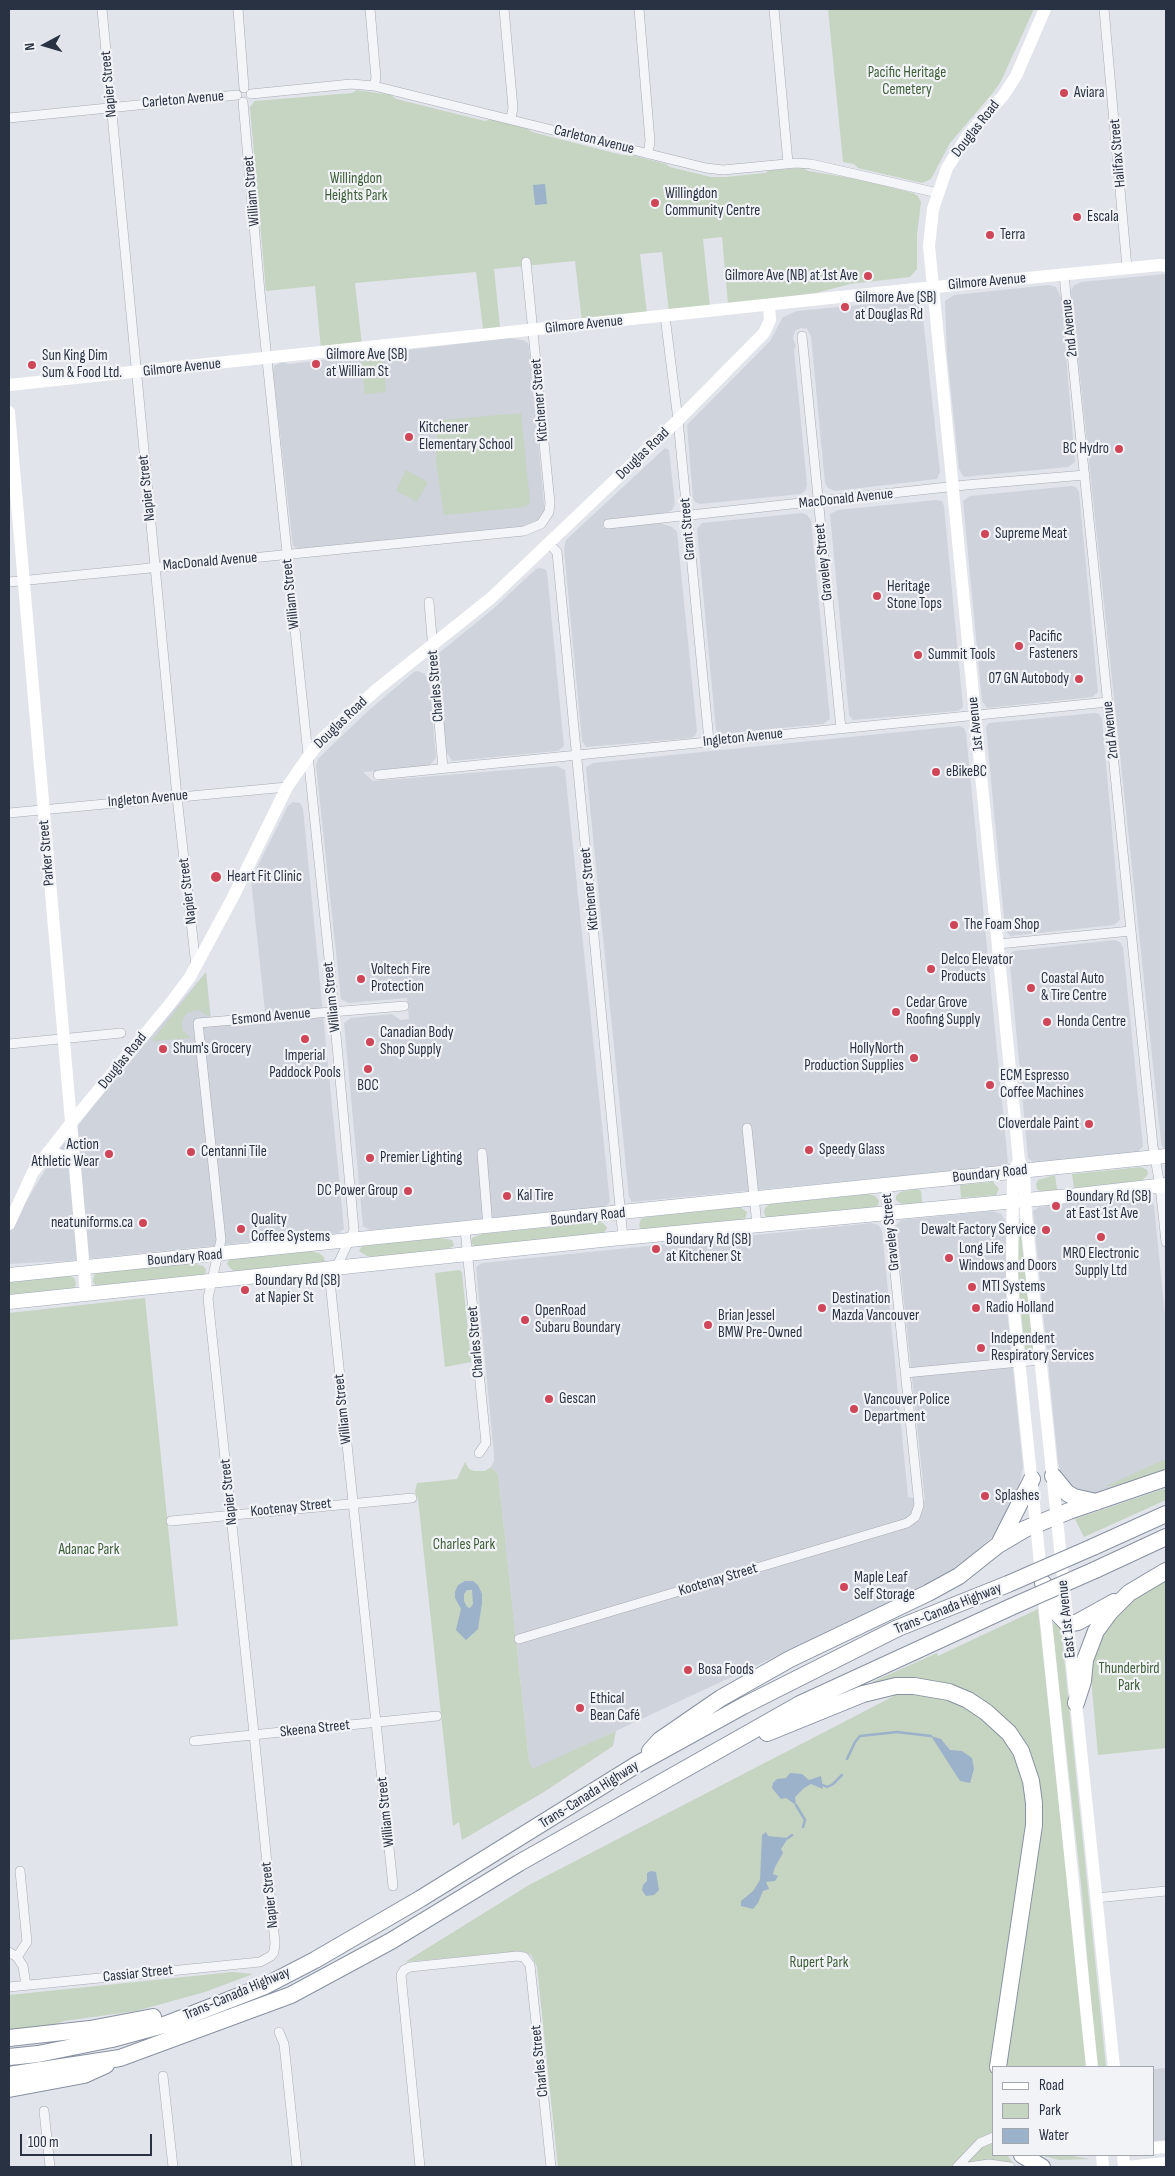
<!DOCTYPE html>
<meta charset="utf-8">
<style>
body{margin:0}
#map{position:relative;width:1175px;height:2176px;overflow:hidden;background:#e1e4ea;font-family:"Sofia Sans Condensed",sans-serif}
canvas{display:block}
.frame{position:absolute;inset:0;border:10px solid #293242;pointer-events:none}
.legend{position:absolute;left:992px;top:2066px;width:162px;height:90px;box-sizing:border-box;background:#f1f3f7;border:1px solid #a1a6af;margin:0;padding:6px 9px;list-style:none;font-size:15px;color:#293242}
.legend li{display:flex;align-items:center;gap:10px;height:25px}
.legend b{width:25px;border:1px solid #a1a6af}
.north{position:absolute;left:20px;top:20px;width:50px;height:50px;-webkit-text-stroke:4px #f1f3f7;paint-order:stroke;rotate:264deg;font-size:14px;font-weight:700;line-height:20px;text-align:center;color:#293242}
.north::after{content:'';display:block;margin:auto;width:18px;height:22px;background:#293242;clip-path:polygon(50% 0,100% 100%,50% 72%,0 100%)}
.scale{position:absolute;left:20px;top:2134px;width:132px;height:22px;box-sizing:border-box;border:2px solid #293242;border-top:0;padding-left:6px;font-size:15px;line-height:18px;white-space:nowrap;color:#293242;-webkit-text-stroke:4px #f1f3f7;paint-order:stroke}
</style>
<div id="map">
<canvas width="1175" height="2176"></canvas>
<div class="frame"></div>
<ul class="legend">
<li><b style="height:6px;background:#fff"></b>Road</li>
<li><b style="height:14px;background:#c6d4c2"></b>Park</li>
<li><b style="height:14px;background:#9cb1ca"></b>Water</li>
</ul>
<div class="north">N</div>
<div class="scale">100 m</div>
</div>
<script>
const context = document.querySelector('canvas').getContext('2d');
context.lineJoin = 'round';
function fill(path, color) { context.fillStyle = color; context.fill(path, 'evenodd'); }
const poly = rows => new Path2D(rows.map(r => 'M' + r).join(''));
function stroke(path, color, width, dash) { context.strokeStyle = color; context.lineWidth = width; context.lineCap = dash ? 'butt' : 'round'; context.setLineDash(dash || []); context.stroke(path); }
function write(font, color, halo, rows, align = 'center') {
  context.font = font + ' "Sofia Sans Condensed",sans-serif'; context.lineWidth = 4.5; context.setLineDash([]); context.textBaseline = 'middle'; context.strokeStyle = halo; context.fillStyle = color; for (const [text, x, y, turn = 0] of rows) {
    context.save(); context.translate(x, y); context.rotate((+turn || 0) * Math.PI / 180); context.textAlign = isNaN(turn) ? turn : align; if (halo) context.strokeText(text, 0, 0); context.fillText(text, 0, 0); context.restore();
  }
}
fill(poly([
 [1166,274,1166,1149,1162,1146,1161,1141,1071,292,1073,286,1081,282],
 [1049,285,1056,287,1061,297,1075,462,1068,467,964,477,959,469,947,354,945,301,954,295],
 [910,300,919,302,922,309,940,472,937,479,835,491,828,488,825,483,811,336,807,329,801,328,795,331,793,338,796,346,794,350,807,484,806,490,801,494,700,504,695,502,693,498,687,425,770,341,783,317,797,311],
 [509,338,523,340,528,343,529,347,544,503,544,511,538,520,526,526,299,549,293,546,273,371,274,366,282,362,289,364],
 [665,448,669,450,675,504,673,508,671,511,652,516,603,521,603,528,660,523,672,527,677,532,697,731,695,736,691,738,586,747,582,741,564,549,566,540],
 [1071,486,1076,487,1079,492,1098,692,1092,697,987,708,982,701,963,501,970,496],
 [936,500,942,501,944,506,963,707,958,711,853,720,849,715,830,514,838,510],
 [802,513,807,515,811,520,830,719,823,724,719,734,716,730,697,529,702,523],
 [540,568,545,569,547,572,564,746,558,751,452,761,444,748,439,688,440,677,439,653,493,609,536,569],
 [418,671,425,674,430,687,436,758,428,767,363,772,373,781,557,766,565,770,610,1202,605,1207,370,1230,363,1226,344,1023,351,1018,392,1014,400,1020,409,1019,407,998,348,1003,341,999,316,765,318,759,330,747,368,711,414,672],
 [1095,713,1099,714,1102,719,1120,920,1114,925,1010,936,1005,929,986,727,989,723],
 [959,726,964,728,966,733,1008,1163,1004,1166,632,1202,629,1197,586,767,593,763],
 [293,802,300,803,303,809,344,1229,338,1233,66,1261,9,1264,9,1229,52,1159,112,1082,206,972,211,1017,265,1012,251,879,288,806],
 [1115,940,1120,942,1123,947,1143,1146,1138,1152,1034,1163,1028,1158,1009,954,1014,951],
 [1143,1196,1150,1198,1154,1206,1166,1325,1166,1471,1096,1493,1081,1493,1063,1481,1058,1462,1033,1211,1039,1207],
 [992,1211,1001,1214,1006,1222,1006,1300,1023,1467,1016,1502,1004,1526,950,1575,530,1771,498,1474,491,1467,494,1461,494,1454,476,1267,482,1263,872,1223,878,1225,882,1230,908,1497,925,1501,896,1226,901,1220],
 [1166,2068,1166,2140,1154,2141,1154,2069]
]), '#cfd3dc');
fill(poly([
 [828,9,1034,9,1001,81,992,94,950,143,931,179,922,183,858,168,854,164,843,162],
 [357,90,391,95,396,99,485,121,491,119,528,129,532,132,622,155,635,156,666,164,670,167,711,177,725,177,765,173,770,170,803,168,808,171,864,180,913,193,918,196,921,202,917,235,917,269,910,277,850,284,816,293,728,304,722,237,703,239,710,307,669,312,662,252,640,254,647,314,582,322,575,261,494,269,500,327,483,329,476,272,355,283,362,345,321,349,315,286,266,291,250,107,255,101,352,93],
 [383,359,386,392,365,394,361,362],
 [521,413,530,502,526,507,444,515,436,462,437,427,442,420],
 [406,470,428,482,417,502,396,491],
 [206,972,210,1017,198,1010,187,1013,182,1021,183,1031,191,1038,152,1041],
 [1141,1167,1147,1170,1148,1174,1142,1181,1074,1188,1072,1174],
 [1055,1175,1057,1190,1041,1192,1037,1189,1036,1184,1038,1180],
 [993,1182,999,1189,996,1195,961,1198,960,1185],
 [918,1189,921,1191,922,1202,920,1204,903,1205,896,1200,896,1196,900,1192],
 [868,1194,875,1196,879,1201,878,1205,872,1209,766,1218,764,1212,765,1208,770,1204],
 [740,1207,747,1212,745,1220,641,1230,639,1225,641,1219,646,1217],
 [1019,1216,1033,1348,1032,1355,1030,1357,1026,1355,1018,1288],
 [600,1222,604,1224,607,1228,603,1235,474,1247,471,1242,472,1238,482,1234],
 [440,1238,452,1240,454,1246,443,1251,378,1259,367,1256,359,1251,362,1246],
 [310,1251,319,1253,324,1257,325,1264,238,1273,233,1271,227,1264,228,1261,232,1258],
 [192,1263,203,1266,206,1269,205,1276,98,1288,93,1282,94,1275,98,1273],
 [460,1270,462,1273,471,1362,445,1367,435,1273],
 [69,1275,74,1278,76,1283,75,1287,71,1291,9,1297,9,1282],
 [145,1298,178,1626,9,1640,9,1313],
 [1166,1459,1166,1469,1114,1486,1106,1486],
 [465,1462,469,1469,474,1471,485,1471,491,1467,498,1474,529,1761,532,1769,616,1731,613,1746,544,1792,462,1840,459,1822,453,1826,418,1499,415,1492,417,1483,457,1479],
 [1166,1488,1166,1500,1084,1537,1075,1519],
 [1166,1578,1166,1748,1098,1755,1092,1689,1092,1665,1101,1636,1118,1611,1134,1597],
 [1038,1609,1087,2067,994,2067,994,2134,976,2142,966,2150,953,2167,558,2167,537,1967,531,1955,521,1951,405,1962,529,1885,892,1697,904,1679,873,1683,872,1682,937,1653,938,1656],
 [1052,1622,1061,1628,1106,2067,1096,2067,1082,1893],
 [233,1972,253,1974,205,1992,136,2011,64,2021,46,2028,9,2031,9,1995],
 [994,2142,994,2155,1007,2155,1013,2163,985,2160,966,2164,982,2147],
 [1040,2155,1066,2155,1090,2159,1059,2160]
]), '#c6d4c2');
fill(poly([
 [545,184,547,204,535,205,533,185],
 [465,1581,473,1581,478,1585,482,1594,482,1603,478,1629,466,1640,456,1630,461,1609,455,1598,455,1592,458,1585],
 [467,1590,472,1590,473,1604,470,1608,467,1607,464,1601,464,1594],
 [931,1736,941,1739,950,1750,962,1751,972,1758,974,1769,970,1783,960,1781],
 [790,1773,802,1774,809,1780,821,1776,823,1789,811,1784,804,1788,795,1797,796,1805,786,1798,781,1799,772,1788,773,1783,777,1779,786,1778],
 [766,1832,768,1836,788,1838,781,1849,783,1853,775,1867,773,1874,778,1876,775,1881,766,1882,769,1889,763,1891,758,1903,753,1909,741,1906,741,1901,753,1891,760,1880,762,1835],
 [651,1871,656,1872,659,1890,654,1895,646,1896,642,1890,643,1885,647,1881,647,1873]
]), '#9cb1ca');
stroke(poly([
 [847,1759,855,1742,860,1736,897,1732,931,1736],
 [823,1785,827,1787,833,1784,842,1775],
 [796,1805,805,1820,803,1827],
 [788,1838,792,1835]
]), '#9cb1ca', 2.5);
const street = poly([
 [102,9,177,797,196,966],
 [238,9,244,88],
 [370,9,376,78,374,86],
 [504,9,513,108,511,118],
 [639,9,650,141,648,154],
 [774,9,788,163],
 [1104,9,1127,268],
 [251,94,351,84,374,86,706,168,723,170,796,163,811,164,938,193],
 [243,102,260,292,328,948,354,1230,330,1281,393,1886],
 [9,118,237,95],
 [1064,275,1153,1146,1160,1186,1166,1242],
 [665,316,678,420,709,741],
 [802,336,841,729],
 [608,524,966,485,1085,475],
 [549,544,557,552,623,1238],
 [9,582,524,531,541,524,549,512,550,503,526,262],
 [429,602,443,769],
 [378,775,1108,702],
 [9,813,287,787],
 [998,944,1131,931],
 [9,1044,121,1033],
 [747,1128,757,1225],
 [482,1153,488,1227],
 [465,1229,486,1443,479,1453],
 [905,1373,1041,1360],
 [171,1521,412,1498],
 [519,1639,907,1523,915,1517,919,1505,886,1186],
 [194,1741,437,1716],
 [1096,1898,1166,1891],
 [9,1952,17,1957,23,1966,26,1985],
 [17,1957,27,1942,20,1871],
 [9,1987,260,1962,271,1956,274,1952,275,1943,253,1724,208,1298,221,1240,198,1023,404,1006],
 [279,2032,284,2044,297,2167],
 [163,2076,173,2167],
 [44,2111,50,2167],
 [420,2167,401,1975,404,1970,410,1967,517,1956,524,1957,530,1965,551,2167],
 [957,2167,980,2143,994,2137],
 [968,2167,989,2164,1010,2167]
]);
const primary = poly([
 [9,1275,1166,1156],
 [9,1302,611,1239,1069,1196,1166,1185]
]);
const highway = poly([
 [1053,1476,1067,1493,1074,1497,1096,1502],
 [999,1544,1032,1479],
 [1093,1547,1166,1514],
 [1095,1570,1166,1537],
 [1043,1583,1053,1598,1058,1614,1068,1624,1078,1622,1114,1602],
 [1076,1703,1083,1681,1085,1660,1096,1631,1110,1612,1129,1593,1166,1571],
 [767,1733,863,1694,896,1686,914,1686,949,1692,968,1700,986,1712,1009,1733,1021,1751,1031,1781,1034,1803,1034,1825,998,2067],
 [650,1751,660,1740,721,1698,790,1659,928,1593,959,1576,998,1545,1025,1529,1069,1511,1166,1478],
 [9,2038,90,2029,153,2017],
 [9,2057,38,2054,112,2039,167,2024,265,1986,315,1960,420,1899,636,1765,743,1706,898,1628,1008,1584],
 [9,2075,120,2058,291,1995,391,1941,519,1863,800,1704,1011,1607],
 [9,2089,84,2075,106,2065],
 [1022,2155,1042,2167]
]);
stroke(street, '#a6abb4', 10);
stroke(primary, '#a0a8b6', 15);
stroke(highway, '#8891a1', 18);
stroke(street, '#f4f5f8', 9);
stroke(poly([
 [1045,9,1016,76,1003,96,968,135,947,168,933,209,929,246,1019,1161,1024,1170,1026,1214,1034,1299,1114,2067],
 [9,385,915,289,1160,265,1166,266],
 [9,412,86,1293],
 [48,1152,74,1159],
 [1018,1163,1013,1172,1012,1273,1014,1311,1092,2067],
 [9,1224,33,1172,71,1123,169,1005,190,977,233,897,287,787,308,757,322,739,376,690,491,598,678,420,764,333,770,320,769,305],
 [1154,2148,1166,2147],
 [1102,2155,1103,2167],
 [1123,2155,1124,2167],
 [1126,2167,1166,2163]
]), '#fff', 12);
stroke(primary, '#fff', 14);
stroke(highway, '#fff', 16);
const highwayBridge = poly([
 [1008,1584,1093,1547],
 [1011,1607,1095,1570]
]);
stroke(highwayBridge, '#8891a1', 18, []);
stroke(highwayBridge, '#fff', 16);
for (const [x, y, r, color] of [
 [1064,93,5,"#cf4658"],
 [655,203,5,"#cf4658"],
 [1077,217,5,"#cf4658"],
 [990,235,5,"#cf4658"],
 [868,276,5,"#cf4658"],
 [845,307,5,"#cf4658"],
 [316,364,5,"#cf4658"],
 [32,365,5,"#cf4658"],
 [409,437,5,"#cf4658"],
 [1119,449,5,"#cf4658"],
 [985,534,5,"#cf4658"],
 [877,596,5,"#cf4658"],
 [1019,646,5,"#cf4658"],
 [918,655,5,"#cf4658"],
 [1079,679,5,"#cf4658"],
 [936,772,5,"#cf4658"],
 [216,877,6,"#cf4658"],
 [954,925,5,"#cf4658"],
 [931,969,5,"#cf4658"],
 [361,979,5,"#cf4658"],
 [1031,988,5,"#cf4658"],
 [896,1012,5,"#cf4658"],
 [1047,1022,5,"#cf4658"],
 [305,1039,5,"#cf4658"],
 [370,1042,5,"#cf4658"],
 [163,1049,5,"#cf4658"],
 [914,1058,5,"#cf4658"],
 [368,1069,5,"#cf4658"],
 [990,1085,5,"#cf4658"],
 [1089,1124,5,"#cf4658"],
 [809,1150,5,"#cf4658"],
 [191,1152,5,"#cf4658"],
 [109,1154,5,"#cf4658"],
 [370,1158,5,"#cf4658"],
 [408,1191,5,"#cf4658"],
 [507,1196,5,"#cf4658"],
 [1056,1206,5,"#cf4658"],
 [143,1223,5,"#cf4658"],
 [241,1229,5,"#cf4658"],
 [1046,1230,5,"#cf4658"],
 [1101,1237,5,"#cf4658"],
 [656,1249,5,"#cf4658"],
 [949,1258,5,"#cf4658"],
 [972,1287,5,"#cf4658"],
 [245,1290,5,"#cf4658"],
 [822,1308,5,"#cf4658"],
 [976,1308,5,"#cf4658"],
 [525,1320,5,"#cf4658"],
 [708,1325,5,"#cf4658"],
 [981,1348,5,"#cf4658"],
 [549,1399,5,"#cf4658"],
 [854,1409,5,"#cf4658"],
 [985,1496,5,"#cf4658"],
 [844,1587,5,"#cf4658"],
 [688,1670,5,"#cf4658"],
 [580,1708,5,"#cf4658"]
]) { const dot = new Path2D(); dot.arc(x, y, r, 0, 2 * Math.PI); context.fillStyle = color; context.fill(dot); stroke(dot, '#f1f3f7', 2); }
write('15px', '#3d5e36', '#f1f3f7', [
 ["Pacific Heritage",907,73],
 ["Cemetery",907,90],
 ["Willingdon",356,179],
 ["Heights Park",356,196],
 ["Charles Park",464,1545],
 ["Adanac Park",89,1550],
 ["Thunderbird",1129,1669],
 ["Park",1129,1686],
 ["Rupert Park",819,1963]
]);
write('15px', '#293242', '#f1f3f7', [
 ["Napier Street",109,84,-95],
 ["Carleton Avenue",183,100,-5],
 ["Douglas Road",976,129,-52],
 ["Carleton Avenue",594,140,14],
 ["Halifax Street",1118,153,-95],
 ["William Street",252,191,-95],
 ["Gilmore Avenue",987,282,-5],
 ["Gilmore Avenue",584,325,-6],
 ["2nd Avenue",1070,328,-96],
 ["Gilmore Avenue",182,368,-6],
 ["Kitchener Street",540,400,-95],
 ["Douglas Road",643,454,-44],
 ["Napier Street",147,488,-96],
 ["MacDonald Avenue",846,499,-6],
 ["Grant Street",688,529,-95],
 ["MacDonald Avenue",210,562,-5],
 ["Graveley Street",824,562,-96],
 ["William Street",291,594,-96],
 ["Charles Street",436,686,-95],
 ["Douglas Road",341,723,-44],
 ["1st Avenue",976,724,-96],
 ["2nd Avenue",1111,730,-96],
 ["Ingleton Avenue",743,738,-6],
 ["Ingleton Avenue",148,799,-5],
 ["Parker Street",47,853,-95],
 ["Kitchener Street",590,889,-96],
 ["Napier Street",188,891,-97],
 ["William Street",332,997,-96],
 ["Esmond Avenue",271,1017,-5],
 ["Douglas Road",123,1061,-51],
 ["Boundary Road",990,1174,-6],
 ["Boundary Road",588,1217,-6],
 ["Graveley Street",891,1232,-96],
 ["Boundary Road",185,1258,-5],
 ["Charles Street",476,1342,-95],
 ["William Street",343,1409,-96],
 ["Napier Street",229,1492,-96],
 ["Kootenay Street",291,1508,-6],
 ["Kootenay Street",718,1580,-17],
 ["Trans-Canada Highway",948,1609,-22],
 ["East 1st Avenue",1067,1619,-96],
 ["Skeena Street",315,1729,-6],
 ["Trans-Canada Highway",589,1795,-32],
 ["William Street",386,1812,-96],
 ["Napier Street",270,1895,-96],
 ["Cassiar Street",138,1974,-6],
 ["Trans-Canada Highway",237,1994,-23],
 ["Charles Street",540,2061,-96]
]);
write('15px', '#293242', '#f1f3f7', [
 ["Aviara",1074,93],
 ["Willingdon",665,194],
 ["Community Centre",665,211],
 ["Escala",1087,217],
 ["Terra",1000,235],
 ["Gilmore Ave (NB) at 1st Ave",858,276,"right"],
 ["Gilmore Ave (SB)",855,298],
 ["at Douglas Rd",855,315],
 ["Gilmore Ave (SB)",326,355],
 ["at William St",326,372],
 ["Sun King Dim",42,356],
 ["Sum & Food Ltd.",42,373],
 ["Kitchener",419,428],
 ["Elementary School",419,445],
 ["BC Hydro",1109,449,"right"],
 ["Supreme Meat",995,534],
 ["Heritage",887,587],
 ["Stone Tops",887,604],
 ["Pacific",1029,637],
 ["Fasteners",1029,654],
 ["Summit Tools",928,655],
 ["07 GN Autobody",1069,679,"right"],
 ["eBikeBC",946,772],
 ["Heart Fit Clinic",227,877],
 ["The Foam Shop",964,925],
 ["Delco Elevator",941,960],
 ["Products",941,977],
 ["Voltech Fire",371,970],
 ["Protection",371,987],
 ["Coastal Auto",1041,979],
 ["& Tire Centre",1041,996],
 ["Cedar Grove",906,1003],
 ["Roofing Supply",906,1020],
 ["Honda Centre",1057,1022],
 ["Canadian Body",380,1033],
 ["Shop Supply",380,1050],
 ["Shum's Grocery",173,1049],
 ["HollyNorth",904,1049,"right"],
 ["Production Supplies",904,1066,"right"],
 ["Imperial",305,1056,"center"],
 ["Paddock Pools",305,1073,"center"],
 ["ECM Espresso",1000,1076],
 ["Coffee Machines",1000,1093],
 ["BOC",368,1086,"center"],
 ["Cloverdale Paint",1079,1124,"right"],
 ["Action",99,1145,"right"],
 ["Athletic Wear",99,1162,"right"],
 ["Speedy Glass",819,1150],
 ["Centanni Tile",201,1152],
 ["Premier Lighting",380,1158],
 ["DC Power Group",398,1191,"right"],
 ["Kal Tire",517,1196],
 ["Boundary Rd (SB)",1066,1197],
 ["at East 1st Ave",1066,1214],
 ["Quality",251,1220],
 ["Coffee Systems",251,1237],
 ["neatuniforms.ca",133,1223,"right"],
 ["Dewalt Factory Service",1036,1230,"right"],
 ["Boundary Rd (SB)",666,1240],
 ["at Kitchener St",666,1257],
 ["Long Life",959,1249],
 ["Windows and Doors",959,1266],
 ["MRO Electronic",1101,1254,"center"],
 ["Supply Ltd",1101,1271,"center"],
 ["Boundary Rd (SB)",255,1281],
 ["at Napier St",255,1298],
 ["MTI Systems",982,1287],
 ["Destination",832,1299],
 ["Mazda Vancouver",832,1316],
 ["Radio Holland",986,1308],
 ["OpenRoad",535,1311],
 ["Subaru Boundary",535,1328],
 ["Brian Jessel",718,1316],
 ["BMW Pre-Owned",718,1333],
 ["Independent",991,1339],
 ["Respiratory Services",991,1356],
 ["Gescan",559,1399],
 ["Vancouver Police",864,1400],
 ["Department",864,1417],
 ["Splashes",995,1496],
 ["Maple Leaf",854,1578],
 ["Self Storage",854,1595],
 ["Bosa Foods",698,1670],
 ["Ethical",590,1699],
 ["Bean Café",590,1716]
], 'left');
</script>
